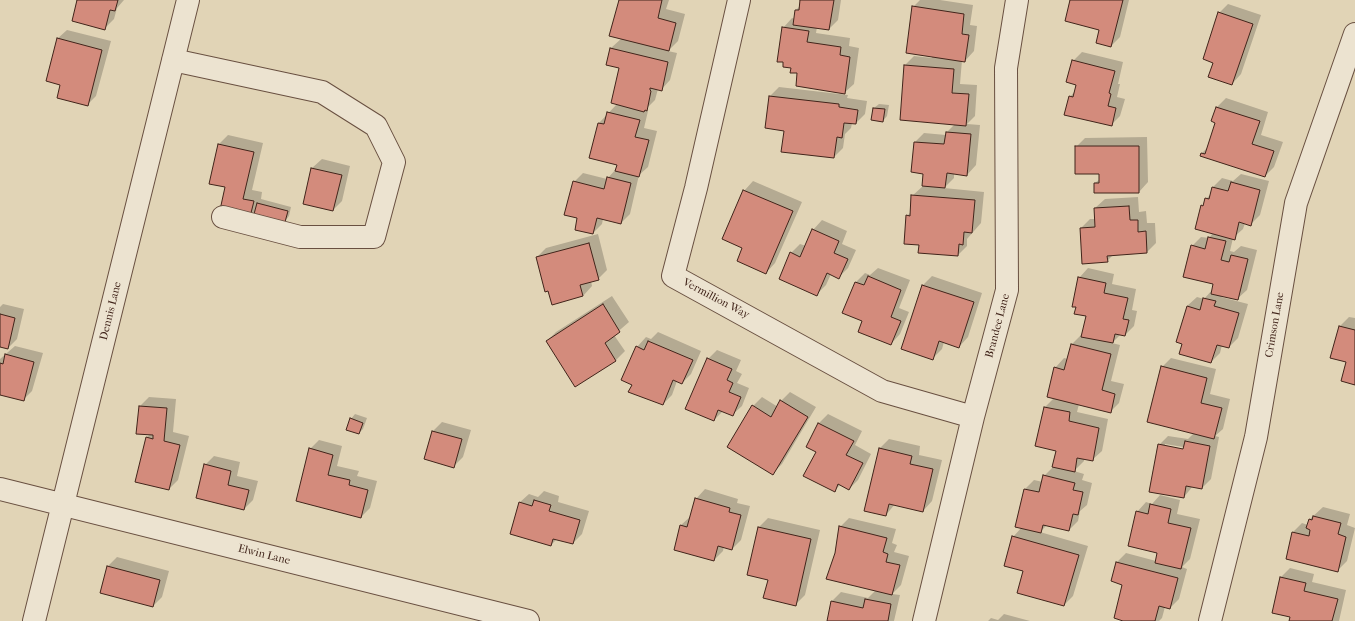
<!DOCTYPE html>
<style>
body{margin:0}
canvas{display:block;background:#e1d4b6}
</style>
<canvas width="1355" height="621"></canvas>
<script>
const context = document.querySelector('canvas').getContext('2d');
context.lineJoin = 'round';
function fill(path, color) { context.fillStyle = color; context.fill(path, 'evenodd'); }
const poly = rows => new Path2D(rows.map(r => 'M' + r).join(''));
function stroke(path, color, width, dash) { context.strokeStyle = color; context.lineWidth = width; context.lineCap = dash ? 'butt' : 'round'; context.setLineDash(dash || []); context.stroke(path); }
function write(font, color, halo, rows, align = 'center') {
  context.font = font + ' "IM FELL French Canon",serif'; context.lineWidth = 4; context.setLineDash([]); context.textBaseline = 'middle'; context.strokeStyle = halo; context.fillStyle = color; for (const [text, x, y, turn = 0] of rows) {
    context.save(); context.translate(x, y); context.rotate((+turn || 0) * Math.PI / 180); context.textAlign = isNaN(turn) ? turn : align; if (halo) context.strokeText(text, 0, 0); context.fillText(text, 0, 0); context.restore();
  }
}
fill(poly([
 [78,0,124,0,117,8,114,19,105,28],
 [620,0,669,0,666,9,685,14,678,41,668,51,677,53,670,80,661,90,658,89,655,100,645,110,648,111,644,128,657,131,648,167,639,175,630,214,621,223,603,219,602,224,593,233,578,218,574,182,583,173,607,179,617,168,618,165,590,158,599,123,617,104,621,68,611,48,622,38],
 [801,0,841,0,838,20,829,29,817,27,816,33,850,38,849,46,859,48,854,84,844,93,799,73,792,67,783,28,792,18,795,19,796,10,800,6],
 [920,0,940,0,973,5,970,25,977,26,974,51,965,61,962,60,960,84,977,85,975,116,967,124,980,125,976,165,967,175,954,173,954,178,944,188,984,192,981,223,967,239,967,246,958,255,920,244,907,216,911,212,912,196,923,186,924,173,912,172,915,142,924,133,946,135,947,132,955,124,905,65,914,56,932,58,913,7],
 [1071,0,1129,0,1120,37,1111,46,1100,29],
 [1228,4,1261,15,1241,74,1232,84,1219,13],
 [67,30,111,41,96,96,87,105,57,39],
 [1082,52,1123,62,1118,84,1120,84,1117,97,1125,99,1120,116,1111,125,1070,97,1075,91,1077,84,1073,61],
 [779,87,848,95,847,98,867,101,865,114,856,123,852,123,851,128,845,134,843,148,834,157,785,130,770,96],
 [1226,98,1268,112,1261,135,1283,142,1274,167,1265,176,1202,153,1209,146,1217,122,1212,121,1217,107],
 [879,104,889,105,887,116,883,121,872,119,874,108],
 [228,135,263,143,252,190,262,192,261,199,291,207,289,216,285,221,256,210,250,216,226,187,210,183,219,144],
 [1147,137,1148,182,1139,192,1095,183,1100,179,1100,173,1076,147,1085,138],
 [322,159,350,166,342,201,333,210,304,204,312,168],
 [1241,174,1269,181,1260,215,1251,224,1245,223,1243,229,1233,238,1230,251,1234,252,1241,246,1257,250,1247,290,1237,299,1221,295,1221,297,1248,304,1238,338,1229,347,1222,345,1220,353,1211,362,1183,343,1187,306,1197,297,1204,299,1213,289,1215,284,1192,246,1201,237,1209,238,1213,233,1202,206,1205,203,1206,199,1212,193,1213,187,1222,178,1233,181],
 [753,181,802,202,775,263,766,273,744,191],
 [1138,197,1139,212,1146,211,1147,223,1155,223,1156,243,1147,252,1114,254,1107,261,1081,228,1090,219,1096,219,1095,208,1105,199],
 [822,220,847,231,842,244,856,250,848,268,839,277,831,274,826,285,817,294,791,253,800,244,806,246,813,230],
 [598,234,607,270,598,279,591,281,592,286,583,296,552,304,537,257,546,248],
 [878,268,910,280,899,308,909,312,900,334,891,344,864,320,844,312,856,282,865,273,870,275],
 [1088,268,1114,274,1112,284,1136,289,1132,310,1137,311,1134,326,1125,335,1121,334,1112,343,1120,345,1111,381,1124,384,1119,403,1110,412,1079,404,1077,412,1108,419,1102,451,1092,460,1084,459,1084,461,1074,471,1084,474,1082,480,1092,483,1087,505,1080,511,1078,521,1069,530,1047,525,1040,532,1088,546,1073,596,1064,605,1025,571,1013,537,1022,527,1025,489,1034,480,1043,482,1044,476,1054,466,1057,450,1045,407,1054,398,1055,368,1064,358,1068,359,1071,345,1081,335,1083,336,1087,316,1079,278],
 [932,276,982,293,968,337,959,347,944,342,942,349,933,358,922,286],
 [612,296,629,322,614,335,625,351,616,360,575,385,547,341,556,332],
 [3,304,24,309,17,339,8,348,0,346,0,307],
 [1349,317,1355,318,1355,384,1347,362,1332,357,1340,326],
 [658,332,701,351,691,374,682,383,677,381,672,395,663,404,633,385,637,347,646,337,651,339],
 [15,346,43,353,32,391,23,400,0,394,0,359],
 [717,350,741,360,736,371,742,374,737,383,749,388,742,406,732,415,723,411,714,420,708,359],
 [1171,358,1216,369,1210,394,1230,399,1223,429,1215,436,1219,437,1211,479,1202,488,1193,486,1184,497,1159,445,1168,436,1188,439,1194,433,1162,367],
 [1165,444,1189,448,1188,450,1165,446],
 [790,392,816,407,782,464,773,473,753,406,762,397,778,407,781,401],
 [149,397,176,399,173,432,189,436,178,480,169,489,147,437,150,434,140,406],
 [355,414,367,418,363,429,359,433,351,419],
 [828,414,862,431,855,445,871,454,858,480,849,489,841,484,834,491,817,452,807,446,819,423],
 [442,422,471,430,463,457,454,466,433,431],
 [889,439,920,446,919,455,942,460,932,501,923,511,895,504,886,515,866,510,880,448],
 [319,440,342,446,337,466,359,471,357,476,377,481,370,508,361,517,297,500,310,449],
 [214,456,240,462,237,476,258,481,253,500,244,509,205,465],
 [705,489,738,499,737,503,750,506,741,540,732,549,724,546,723,551,714,560,681,525,691,516,696,499],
 [544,491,559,496,558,502,589,511,582,534,573,543,557,539,551,545,519,503,529,494,538,497],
 [1160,495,1180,500,1177,514,1200,519,1190,559,1182,567,1187,569,1179,599,1170,608,1165,607,1162,618,1159,621,1127,621,1124,584,1112,581,1117,562,1126,553,1156,561,1159,553,1137,512,1146,502,1152,504],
 [1323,507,1350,514,1347,525,1355,528,1347,561,1338,570,1293,532,1302,523,1308,525,1310,519],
 [768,518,820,530,805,595,795,605,769,580,748,575,759,527],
 [849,518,896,529,892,543,897,545,894,552,909,556,901,585,892,594,900,595,894,621,828,621,832,601,841,592,868,598,876,590,836,553,840,527],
 [117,557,169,571,162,597,153,606,108,566],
 [1290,568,1314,574,1312,582,1346,590,1339,621,1291,621,1291,616,1273,612,1281,577],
 [1004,614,1030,621,988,621,991,618,998,620]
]), '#0003');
const building = poly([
 [77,0,118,0,115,11,110,10,105,30,72,21,77,0],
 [619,0,662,0,658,18,676,23,669,51,609,36,619,0],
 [800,0,834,0,829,30,793,25,795,10,799,10,800,0],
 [1070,0,1123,0,1111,47,1096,43,1099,30,1065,21,1070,0],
 [912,6,964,14,962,34,969,35,965,62,906,53,912,6],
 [1218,12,1253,24,1232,85,1208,77,1213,63,1203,59,1218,12],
 [782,27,809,31,807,42,841,47,840,55,850,57,845,94,796,86,797,73,790,73,791,68,783,67,783,62,777,62,782,27],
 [57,38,102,50,88,106,57,98,60,85,46,81,57,38],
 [610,48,668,62,662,91,650,88,650,90,651,91,647,111,645,110,644,112,611,103,619,68,606,65,610,48],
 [1072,60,1115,71,1109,93,1111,94,1108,106,1116,108,1112,126,1064,115,1069,96,1073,97,1076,85,1066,82,1072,60],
 [904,65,954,69,952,93,969,94,966,126,900,120,904,65],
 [769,96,839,104,839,107,858,110,856,124,844,123,842,138,837,137,834,158,781,152,784,131,765,128,769,96],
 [1216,107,1260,121,1252,144,1274,151,1265,177,1200,156,1201,153,1205,154,1215,123,1211,121,1216,107],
 [873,108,885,109,883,122,871,120,873,108],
 [607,112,640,120,635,137,649,140,639,177,615,171,617,165,589,158,598,123,604,124,607,112],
 [946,132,971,134,967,176,947,173,945,188,922,186,923,174,911,172,914,142,944,144,946,132],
 [218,144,254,152,243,199,254,201,250,217,220,210,225,187,209,184,218,144],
 [1075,146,1139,146,1139,193,1094,193,1094,183,1099,183,1099,174,1075,174,1075,146],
 [311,168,342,175,333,211,303,204,311,168],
 [607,177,631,183,621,224,597,218,593,234,575,230,577,218,564,215,573,181,604,189,607,177],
 [1231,182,1260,190,1251,226,1239,222,1235,240,1195,229,1201,205,1203,206,1205,198,1209,199,1212,187,1228,191,1231,182],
 [743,190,793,211,766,274,737,261,742,248,722,239,743,190],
 [911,195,975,200,972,233,964,232,963,245,959,244,958,256,918,253,919,245,904,244,906,215,910,216,911,195],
 [257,203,288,211,285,222,254,214,257,203],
 [1129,206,1130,220,1138,220,1138,232,1146,231,1147,253,1107,256,1108,262,1082,264,1080,228,1095,227,1094,208,1129,206],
 [812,229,839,241,834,253,848,259,839,279,827,273,817,296,779,279,790,252,800,257,812,229],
 [1208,237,1226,241,1221,260,1229,262,1231,255,1248,259,1238,300,1211,294,1213,284,1183,277,1191,245,1205,249,1208,237],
 [589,243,599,280,580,285,583,296,552,305,548,291,545,292,536,257,589,243],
 [868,276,901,290,891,317,901,321,891,345,858,332,862,321,842,313,855,282,864,285,868,276],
 [1078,277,1106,283,1104,293,1128,298,1123,319,1129,320,1125,336,1115,334,1113,343,1081,337,1086,316,1074,314,1076,307,1072,307,1078,277],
 [922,285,974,302,959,348,939,341,933,360,901,349,922,285],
 [1203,298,1216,301,1214,306,1239,313,1229,348,1217,345,1211,363,1179,354,1182,344,1176,342,1187,306,1200,310,1203,298],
 [603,304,620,332,605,343,616,361,575,387,546,341,603,304],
 [0,314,15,318,8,349,0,347,0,314],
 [1339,326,1355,330,1355,385,1341,381,1346,362,1330,358,1339,326],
 [648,341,693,360,682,384,673,380,663,405,628,392,632,385,621,380,636,346,644,350,648,341],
 [1071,344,1111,354,1102,390,1115,394,1111,413,1047,397,1054,367,1064,370,1071,344],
 [5,354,34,362,24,401,0,395,0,363,3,364,5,354],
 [707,358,732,369,727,380,733,383,729,392,741,397,733,416,718,410,714,421,685,409,707,358],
 [1161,366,1207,378,1201,403,1222,408,1214,439,1147,422,1161,366],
 [780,400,808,417,773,475,727,447,752,405,771,417,780,400],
 [139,406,167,408,164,441,180,445,169,490,135,482,146,437,153,439,153,435,136,434,139,406],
 [1044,407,1070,412,1069,421,1099,428,1093,461,1077,458,1075,472,1052,467,1056,451,1035,446,1044,407],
 [350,418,363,423,359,434,346,430,350,418],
 [818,423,854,441,846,455,863,463,849,490,838,484,835,492,803,476,816,452,806,447,818,423],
 [432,431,462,439,454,468,424,459,432,431],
 [1185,441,1210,446,1202,489,1186,486,1184,498,1149,492,1158,444,1183,449,1185,441],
 [309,448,333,455,328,475,350,480,349,485,368,490,361,518,296,501,309,448],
 [879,448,912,456,910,464,933,469,923,512,889,504,886,516,864,511,879,448],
 [204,464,231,471,228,485,249,490,244,510,196,498,204,464],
 [1043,475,1075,483,1073,490,1083,492,1078,515,1073,514,1069,531,1043,525,1041,533,1015,527,1024,489,1039,492,1043,475],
 [695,498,730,508,729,512,741,515,732,550,718,546,714,561,674,550,680,525,687,527,695,498],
 [534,500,551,505,549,511,580,520,573,544,553,539,551,546,510,534,519,502,532,506,534,500],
 [1150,504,1171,509,1168,523,1191,528,1181,569,1155,563,1157,553,1128,546,1136,511,1148,514,1150,504],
 [1313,516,1341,523,1338,534,1346,537,1338,572,1286,559,1292,532,1309,536,1310,530,1306,528,1309,519,1312,520,1313,516],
 [839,526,887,538,883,552,888,554,886,562,900,565,892,595,826,579,835,553,839,526],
 [758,527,811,539,796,606,763,598,768,580,747,575,758,527],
 [1012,536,1079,555,1064,606,1017,593,1023,571,1004,566,1012,536],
 [1116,562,1178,578,1170,609,1159,606,1155,621,1123,621,1114,618,1122,585,1111,581,1116,562],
 [107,566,160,580,153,607,100,593,107,566],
 [1280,577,1306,583,1304,591,1338,599,1332,621,1289,621,1290,617,1272,613,1280,577],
 [865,599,891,604,888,621,827,621,831,601,863,608,865,599]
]);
fill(building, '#d38b7c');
stroke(building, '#41241a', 1);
const minor = poly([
 [739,0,696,188,673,276,882,391,973,417],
 [173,60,322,92,376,126,394,162,374,237,300,237,223,217],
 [0,489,528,621],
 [34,621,188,0],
 [924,621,973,417,1007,290,1006,68,1017,0],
 [1210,621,1256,437,1296,203,1355,34]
]);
stroke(minor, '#695041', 24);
stroke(minor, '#ece3d0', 22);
write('11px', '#41241a', '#ece3d0', [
 ["Vermillion Way",716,299,28],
 ["Dennis Lane",111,311,-76],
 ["Crimson Lane",1275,325,-80],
 ["Brandee Lane",998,326,-75],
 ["Elwin Lane",264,555,14]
]);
</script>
